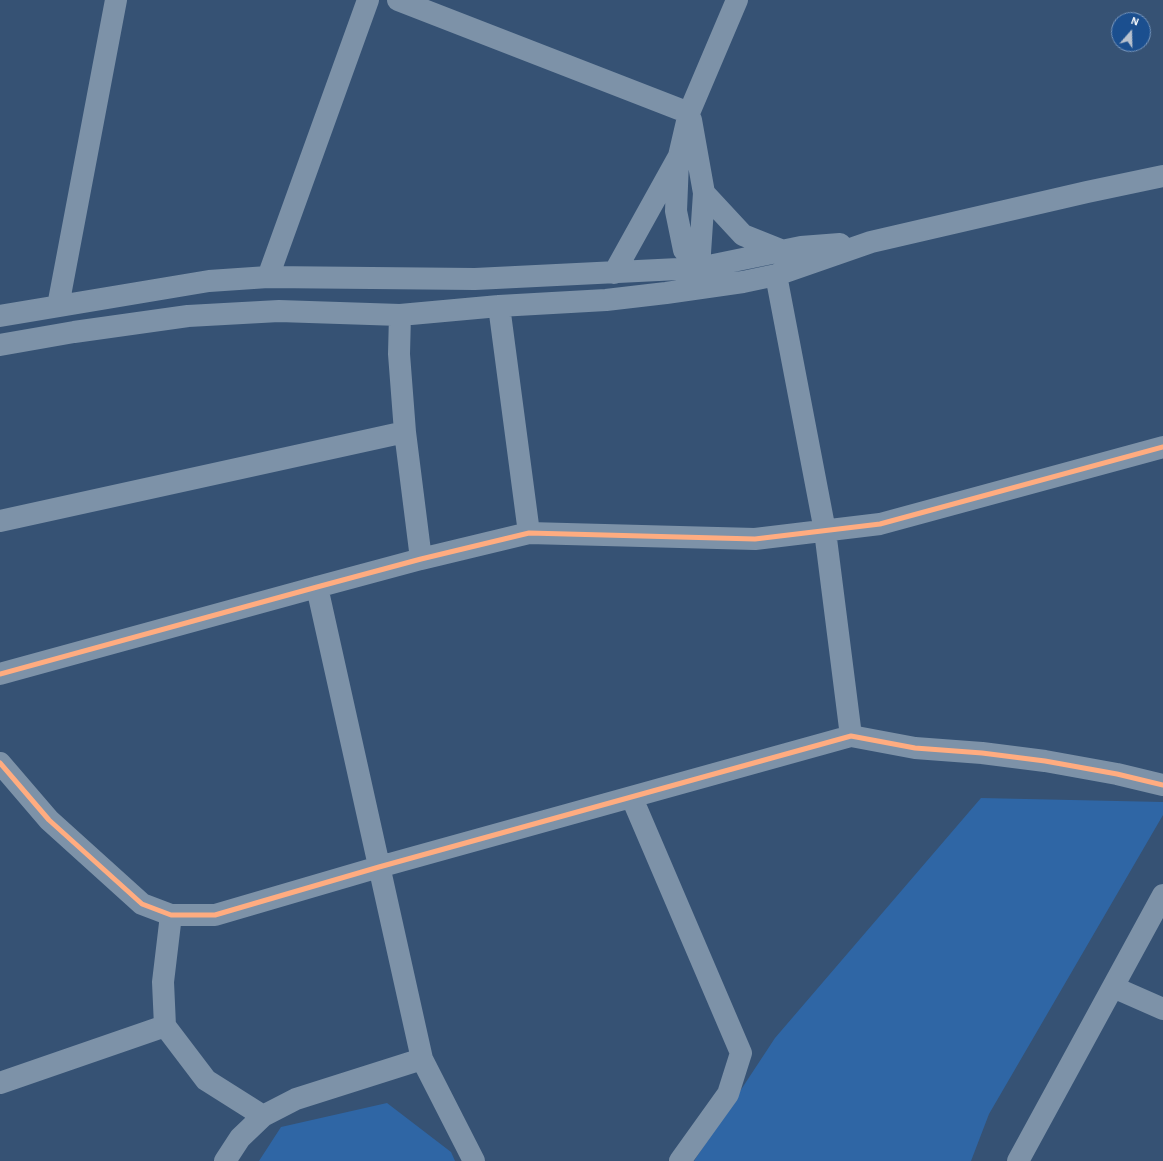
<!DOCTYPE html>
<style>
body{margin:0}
#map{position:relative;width:1163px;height:1161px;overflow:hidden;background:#365274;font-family:"Alegreya Sans",sans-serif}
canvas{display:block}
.north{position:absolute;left:1111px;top:12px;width:40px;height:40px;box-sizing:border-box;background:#1b4f8f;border:1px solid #7695bc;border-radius:50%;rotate:20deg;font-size:11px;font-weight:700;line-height:16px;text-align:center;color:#fff}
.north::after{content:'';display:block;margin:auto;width:14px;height:18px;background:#b9c2ce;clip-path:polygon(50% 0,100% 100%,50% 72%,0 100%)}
</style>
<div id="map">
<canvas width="1163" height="1161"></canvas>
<div class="north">N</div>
</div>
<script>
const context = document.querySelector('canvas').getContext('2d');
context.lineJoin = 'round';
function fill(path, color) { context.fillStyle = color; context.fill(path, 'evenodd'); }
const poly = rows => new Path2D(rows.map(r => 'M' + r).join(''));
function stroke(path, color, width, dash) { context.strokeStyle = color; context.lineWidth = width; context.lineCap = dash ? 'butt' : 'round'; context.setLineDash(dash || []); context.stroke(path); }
fill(poly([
 [981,798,1163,802,1163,815,989,1114,971,1161,694,1161,775,1038],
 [387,1103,451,1152,455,1161,259,1161,281,1127]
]), '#2f66a5');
stroke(poly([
 [398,0,689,113],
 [678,161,676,211,684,250,699,268,705,270],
 [704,193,743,235,783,251],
 [614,273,679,156,689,113,737,0],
 [776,275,825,531,851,736],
 [268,277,368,0],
 [688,277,699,268,704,193,691,120],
 [58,306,116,0],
 [499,306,529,533],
 [400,315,399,354,405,432,421,559],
 [0,316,209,281,268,277,475,279,699,268,801,247,840,244],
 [0,345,74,332,188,316,279,311,400,315,499,306,606,300,666,293,743,282,776,275,871,242,1087,192,1163,176],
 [0,521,405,432],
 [317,587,422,1059,474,1161],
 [0,674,317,587,421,559,529,533,755,539,880,524,1163,447],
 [0,763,49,820,142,904,171,915,215,915,379,867,851,736,915,748,982,753,1045,761,1117,774,1163,785],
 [632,798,741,1053,728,1094,680,1161],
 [171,915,163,982,165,1026,206,1080,263,1116],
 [1113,987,1163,1009],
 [0,1083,165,1026],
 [225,1161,240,1138,263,1116,296,1099,422,1059],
 [1018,1161,1163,895]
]), '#7d92a8', 22);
stroke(poly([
 [0,674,317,587,421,559,529,533,755,539,880,524,1163,447],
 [0,763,49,820,142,904,171,915,215,915,379,867,851,736,915,748,982,753,1045,761,1117,774,1163,785]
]), '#ffac80', 5);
</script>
